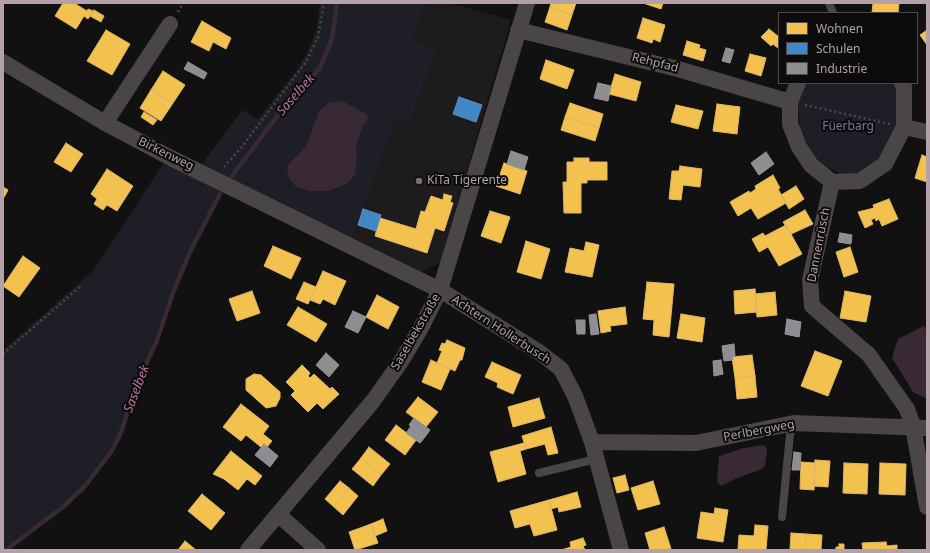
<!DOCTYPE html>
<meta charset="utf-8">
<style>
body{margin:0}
#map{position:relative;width:930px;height:553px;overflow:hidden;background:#111;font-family:"Noto Sans",sans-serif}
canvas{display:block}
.frame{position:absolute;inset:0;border:4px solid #b3a0a9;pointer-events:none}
.legend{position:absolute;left:778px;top:12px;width:140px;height:72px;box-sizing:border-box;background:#0c0b0b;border:1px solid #4f474a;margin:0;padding:5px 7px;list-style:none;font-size:12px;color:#b3a0a9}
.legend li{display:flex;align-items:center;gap:8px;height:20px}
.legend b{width:20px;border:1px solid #4f474a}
</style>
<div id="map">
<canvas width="930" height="553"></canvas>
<div class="frame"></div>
<ul class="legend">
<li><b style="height:11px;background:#f2c14e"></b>Wohnen</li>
<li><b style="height:11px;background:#3f88c5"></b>Schulen</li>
<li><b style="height:11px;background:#8d8d92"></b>Industrie</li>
</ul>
</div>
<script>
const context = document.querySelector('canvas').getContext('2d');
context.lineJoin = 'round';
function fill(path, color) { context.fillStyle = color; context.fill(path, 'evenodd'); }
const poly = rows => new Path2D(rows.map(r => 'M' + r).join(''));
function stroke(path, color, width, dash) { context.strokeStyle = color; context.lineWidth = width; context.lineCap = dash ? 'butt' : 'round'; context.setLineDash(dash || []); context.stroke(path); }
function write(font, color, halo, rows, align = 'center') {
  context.font = font + ' "Noto Sans",sans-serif'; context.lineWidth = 4; context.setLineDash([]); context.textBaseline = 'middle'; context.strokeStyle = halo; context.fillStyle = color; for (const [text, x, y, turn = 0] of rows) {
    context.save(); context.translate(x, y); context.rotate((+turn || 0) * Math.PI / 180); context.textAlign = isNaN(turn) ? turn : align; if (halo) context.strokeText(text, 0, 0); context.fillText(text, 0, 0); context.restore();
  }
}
fill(poly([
 [425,3,450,3,511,20,440,263,422,272,353,238,395,121,437,48,412,40]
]), '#1d1b1b');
fill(poly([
 [320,3,425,3,412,40,437,48,409,123,395,121,353,238,230,180,220,194,191,250,173,293,156,343,138,381,120,435,111,452,85,486,63,507,40,526,6,550,3,550,3,350,94,270,166,159,197,175,202,164,242,110,258,119,297,70,309,49,317,28],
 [805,83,895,83,898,89,897,126,881,157,869,168,857,173,840,174,820,163,807,148,800,130,798,103]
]), '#1e1e26');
fill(poly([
 [342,101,367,114,368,119,363,126,356,144,357,158,355,175,346,184,328,191,310,191,295,186,288,176,287,166,307,145,319,111,330,102],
 [924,326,927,333,927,399,913,392,892,358,898,339],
 [763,445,766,447,767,452,765,465,762,469,735,479,721,486,717,482,719,456,744,448]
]), '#392934');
const homes = poly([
 [63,3,74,3,87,11,88,9,93,11,88,19,84,16,76,29,55,16,63,3],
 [551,3,576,3,572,15,550,7,551,3],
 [643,3,663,3,661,9,643,3],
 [873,3,899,3,898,13,872,13,873,3],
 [550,7,572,15,567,30,545,22,550,7],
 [94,10,104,16,101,22,90,16,94,10],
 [643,18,665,25,660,42,653,39,652,43,637,38,643,18],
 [202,21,231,38,226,49,213,42,209,51,191,42,202,21],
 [769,29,779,37,779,49,773,44,771,46,761,37,769,29],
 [106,30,130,44,112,75,87,61,106,30],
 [927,30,927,45,920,35,927,30],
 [687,41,700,45,699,48,706,50,703,61,683,55,687,41],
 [750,54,766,58,761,76,745,71,750,54],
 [546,60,574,70,567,89,540,79,546,60],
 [163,71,185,85,173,103,151,90,163,71],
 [615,74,641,82,636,101,609,94,615,74],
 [151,90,173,103,161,121,140,108,151,90],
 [570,103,603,114,599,128,565,117,570,103],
 [717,104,740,107,737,134,713,131,717,104],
 [676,105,703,111,698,129,671,122,676,105],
 [144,112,157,120,153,125,141,117,144,112],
 [565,117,599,128,595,141,561,130,565,117],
 [66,143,83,154,71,172,54,162,66,143],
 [922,155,927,157,927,182,915,178,922,155],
 [574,158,589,158,589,162,607,162,607,180,587,180,587,183,581,183,581,213,564,213,563,182,567,182,567,162,574,162,574,158],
 [504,163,527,171,520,194,496,186,504,163],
 [680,166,702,169,700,187,683,185,681,200,669,199,672,171,679,171,680,166],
 [107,169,133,186,117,211,107,205,103,210,94,204,97,199,91,194,107,169],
 [773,175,780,188,778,189,786,203,758,219,751,208,738,216,730,202,749,191,750,193,756,189,755,186,773,175],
 [796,186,804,199,789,209,781,195,796,186],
 [3,187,8,190,3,199,3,187],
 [444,194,452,196,450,202,453,203,444,231,435,228,427,253,375,236,380,218,416,229,421,211,425,212,431,196,443,200,444,194],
 [889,199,898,219,882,226,879,219,876,221,875,218,871,220,873,224,865,228,858,212,874,208,873,205,889,199],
 [805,210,813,224,791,234,783,222,805,210],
 [490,211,510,217,501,243,481,236,490,211],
 [786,225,802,254,779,266,768,247,759,252,752,239,763,233,765,236,786,225],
 [526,241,550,249,541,279,517,272,526,241],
 [586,242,599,245,592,277,565,272,570,248,584,251,586,242],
 [273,246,301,258,291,279,264,266,273,246],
 [850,247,858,272,844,277,836,252,850,247],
 [23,256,40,268,19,297,3,286,23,256],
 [323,271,346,281,335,305,323,299,320,304,310,300,323,271],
 [304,282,316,287,308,304,296,299,304,282],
 [647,282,674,284,669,337,653,335,654,320,643,319,647,282],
 [755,289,757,312,735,314,734,291,755,289],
 [252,291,260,313,237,321,229,299,252,291],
 [845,291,871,296,866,322,840,318,845,291],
 [775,292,777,315,757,317,755,294,775,292],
 [377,295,399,307,388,329,366,317,377,295],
 [298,307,327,324,316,342,287,325,298,307],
 [625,307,627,324,610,326,611,331,601,333,598,311,625,307],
 [681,314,705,318,702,342,677,338,681,314],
 [447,340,465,348,462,360,460,360,455,371,437,363,442,351,439,350,442,343,445,344,447,340],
 [815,351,842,361,828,396,801,386,815,351],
 [752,355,755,376,735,378,732,357,752,355],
 [431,360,450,369,441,390,422,382,431,360],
 [492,362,521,375,513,394,497,387,498,383,485,377,492,362],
 [302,365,310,373,308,376,310,378,314,374,330,389,332,387,339,394,323,409,317,403,308,412,291,395,295,391,286,382,302,365],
 [254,374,261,375,280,392,280,398,276,406,266,408,246,390,246,379,254,374],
 [755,376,757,397,737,399,735,378,755,376],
 [418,397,438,412,426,427,406,412,418,397],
 [539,398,545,418,513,427,508,407,539,398],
 [241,404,269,426,263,434,272,441,267,447,264,444,261,447,246,435,241,441,223,427,241,404],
 [396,425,416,440,405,455,385,440,396,425],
 [551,427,558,453,548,455,545,444,526,449,522,436,551,427],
 [524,443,526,449,520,451,526,474,498,482,490,452,524,443],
 [369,447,390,464,381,475,361,458,369,447],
 [231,451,262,476,255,485,247,479,238,490,224,479,213,474,231,451],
 [361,458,381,475,373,486,352,469,361,458],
 [815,460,830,461,828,487,814,486,815,460],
 [801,462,815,463,814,490,800,489,801,462],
 [844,463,868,464,867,494,843,493,844,463],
 [880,463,906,464,905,495,879,494,880,463],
 [625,475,629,490,617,493,613,478,625,475],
 [340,481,349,488,334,507,325,499,340,481],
 [653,481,660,504,638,510,631,488,653,481],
 [349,488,358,496,343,515,334,507,349,488],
 [577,492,581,507,559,512,558,507,551,509,549,500,577,492],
 [202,494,225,513,211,530,188,511,202,494],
 [549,500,557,530,534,536,530,524,515,528,510,511,549,500],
 [715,508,728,510,723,542,697,538,701,512,714,514,715,508],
 [383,519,387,531,375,536,371,524,383,519],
 [371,524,378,543,355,550,349,532,371,524],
 [755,525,768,526,766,550,738,550,739,535,754,536,755,525],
 [664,527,671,549,650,550,645,533,664,527],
 [791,533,806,534,805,550,790,550,791,533],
 [806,534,822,535,821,550,805,550,806,534],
 [583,538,586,545,583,546,585,550,561,550,571,547,570,542,583,538],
 [185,541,196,550,178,550,185,541],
 [886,542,887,546,897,545,897,550,863,550,862,543,886,542],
 [839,544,844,544,844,550,836,550,836,547,839,547,839,544]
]);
fill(homes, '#f2c14e');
stroke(homes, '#dfb769', 1);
const schools = poly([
 [459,97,482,105,476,122,453,114,459,97],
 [363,209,381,215,376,231,358,225,363,209]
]);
fill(schools, '#3f88c5');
stroke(schools, '#628fbd', 1);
const industry = poly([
 [726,48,734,50,730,63,722,61,726,48],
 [188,62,207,73,204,79,184,69,188,62],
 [598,83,611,86,608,101,594,98,598,83],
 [511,151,528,157,524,170,507,164,511,151],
 [766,152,774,164,759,175,751,163,766,152],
 [840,233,852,235,851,244,838,242,840,233],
 [353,311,366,317,358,333,345,327,353,311],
 [596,314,599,334,591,335,589,315,596,314],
 [787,319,801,322,799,337,785,334,787,319],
 [576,320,585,320,585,334,577,334,576,320],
 [734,344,735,356,732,357,733,360,724,361,722,346,734,344],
 [326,353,339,365,329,377,316,365,326,353],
 [721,360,723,374,714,376,713,361,721,360],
 [414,418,430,430,425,437,409,425,414,418],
 [411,426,425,437,420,443,406,433,411,426],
 [264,444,278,456,270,467,255,455,264,444],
 [794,452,801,453,800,470,792,470,794,452]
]);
fill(industry, '#8d8d92');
stroke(industry, '#989399', 1);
stroke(poly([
 [232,176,275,119,319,69,332,39,337,3],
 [6,550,63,507,85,486,111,452,120,435,138,381,156,343,173,293,191,250,220,194]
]), '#392934', 4.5);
stroke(poly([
 [178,12,183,3],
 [805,105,890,124],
 [224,167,241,148,306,62,318,37,324,3],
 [3,354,82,285]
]), '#4c4648', 2.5, [2, 3]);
stroke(poly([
 [829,3,833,13],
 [539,473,596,459],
 [782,517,791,424]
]), '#4a4547', 8);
stroke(poly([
 [518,30,678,69,790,102],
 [3,62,105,123,171,158,440,290,539,352,561,369,575,396,592,442,621,550],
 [798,83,790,102,790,124,799,147,811,165,832,182,860,181,885,164,904,127,904,87,902,83],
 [105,123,170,24],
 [904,127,927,132],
 [832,182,810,280,812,306,869,355,907,409,913,426,927,507],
 [592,442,696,443,794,423,927,428],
 [279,515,318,550],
 [248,550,373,401,402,360,422,326,440,290,527,3]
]), '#4a4547', 16);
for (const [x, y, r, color] of [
 [419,181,4,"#7a6e74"]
]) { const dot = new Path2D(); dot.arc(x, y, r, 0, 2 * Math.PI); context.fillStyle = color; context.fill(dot); stroke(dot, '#0c0b0b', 1.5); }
write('12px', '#b3a0a9', '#0c0b0b', [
 ["Rehpfad",655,63,14],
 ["Birkenweg",166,154,26],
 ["Dannenrüsch",819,245,-79],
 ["Achtern Hollerbusch",501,330,33],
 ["Saselbekstraße",416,332,-60],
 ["Perlbergweg",759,431,-11]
]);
write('12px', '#7579a0', '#0c0b0b', [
 ["Füerbarg",848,127]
]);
write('12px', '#b3a0a9', '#0c0b0b', [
 ["KiTa Tigerente",427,181]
], 'left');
write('italic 13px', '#b2739e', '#0c0b0b', [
 ["Saselbek",296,95,-49],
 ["Saselbek",137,389,-69]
]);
</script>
